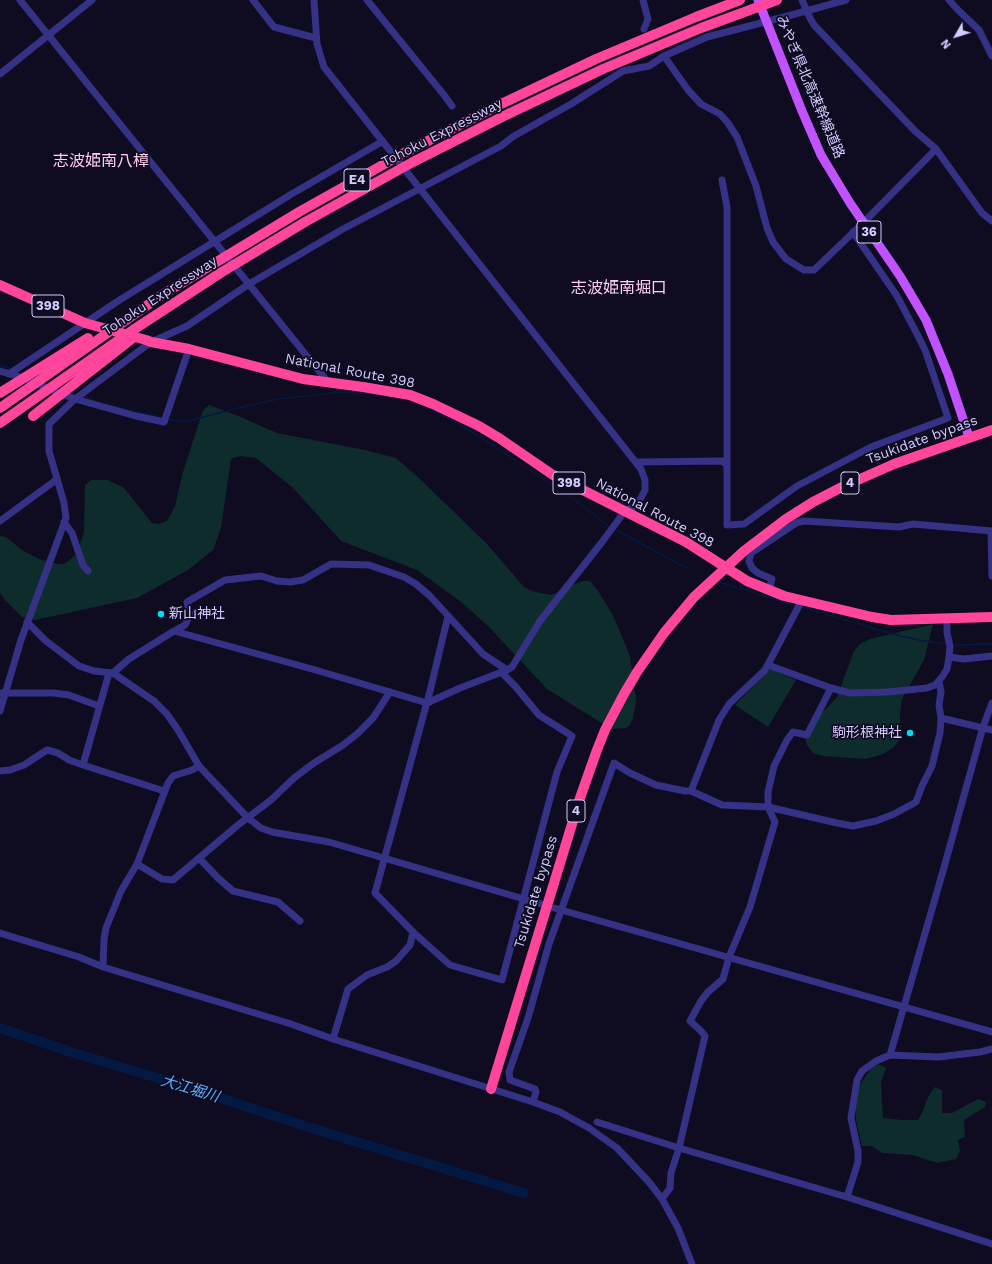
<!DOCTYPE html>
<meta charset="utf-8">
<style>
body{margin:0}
#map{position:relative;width:992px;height:1264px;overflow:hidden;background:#0f0b21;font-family:"Work Sans",sans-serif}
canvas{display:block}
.north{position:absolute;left:936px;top:16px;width:40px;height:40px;-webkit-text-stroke:3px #0f0b21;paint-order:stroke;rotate:231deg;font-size:11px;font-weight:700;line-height:16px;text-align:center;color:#d2cbff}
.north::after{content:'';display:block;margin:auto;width:14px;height:18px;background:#d2cbff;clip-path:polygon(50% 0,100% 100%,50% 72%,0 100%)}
</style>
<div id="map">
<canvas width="992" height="1264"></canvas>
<div class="north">N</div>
</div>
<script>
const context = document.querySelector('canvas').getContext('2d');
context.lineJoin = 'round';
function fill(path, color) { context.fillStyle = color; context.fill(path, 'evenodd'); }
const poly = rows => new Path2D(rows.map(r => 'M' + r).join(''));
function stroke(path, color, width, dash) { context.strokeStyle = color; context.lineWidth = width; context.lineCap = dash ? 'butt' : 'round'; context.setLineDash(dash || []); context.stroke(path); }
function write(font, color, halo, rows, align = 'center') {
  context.font = font + ' "Work Sans","Noto Sans JP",sans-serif'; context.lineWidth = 3.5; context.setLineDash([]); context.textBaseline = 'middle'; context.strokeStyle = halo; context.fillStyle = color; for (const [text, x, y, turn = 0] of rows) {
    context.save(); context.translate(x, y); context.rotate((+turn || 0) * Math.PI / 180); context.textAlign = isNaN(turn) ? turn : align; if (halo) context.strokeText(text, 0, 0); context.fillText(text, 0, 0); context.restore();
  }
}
fill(poly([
 [209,405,236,415,277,433,365,450,396,458,420,479,487,544,524,587,532,591,551,595,582,581,590,581,598,591,613,615,630,656,636,700,633,718,630,725,626,728,611,729,547,689,488,626,460,601,417,570,341,541,293,488,256,458,240,456,231,459,221,528,213,550,188,570,137,598,35,620,22,617,5,600,0,593,0,536,6,537,22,550,39,559,58,564,64,564,77,554,84,531,85,485,91,480,108,480,124,488,152,523,159,524,167,521,175,506,183,472,203,410],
 [933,624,924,660,902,699,900,714,901,738,893,748,881,755,865,759,823,756,813,753,807,745,804,734,814,720,829,706,837,697,854,651,860,644,870,639],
 [770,669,796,680,768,727,735,705],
 [878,1064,886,1068,881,1082,883,1118,902,1120,918,1120,921,1115,929,1095,935,1087,942,1090,942,1113,952,1113,978,1099,986,1102,985,1107,964,1120,965,1137,958,1140,960,1151,956,1159,937,1163,913,1155,883,1153,871,1146,862,1146,856,1120,856,1107,857,1094,861,1083,870,1070]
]), '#0d2c2b');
stroke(poly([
 [0,365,11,369],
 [82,396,95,401],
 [108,405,163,418],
 [425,406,457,423,494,446,578,502,609,527],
 [167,419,177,421,189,421,238,408,279,399,323,394,336,392,374,394],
 [614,529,681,565,687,568],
 [719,582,795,606],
 [801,607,897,635,919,640,944,644],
 [954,645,992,644]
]), '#041941', 1.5);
stroke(poly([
 [0,1028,74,1053],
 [77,1054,178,1084,302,1125],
 [308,1127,524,1193]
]), '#041941', 10);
stroke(poly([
 [20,0,327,381],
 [253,0,274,27,316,38],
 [367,0,444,95,452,106],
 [643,0,648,19,644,29],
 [802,0,810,18,814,25,915,131,936,149,982,213,992,221],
 [949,0,957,9,979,30,992,56],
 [664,56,688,90,701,104,720,114,728,123,737,137,756,186,767,228,773,242,786,259,804,270,814,270,860,226],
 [0,74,92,0],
 [722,180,727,207,727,525,744,524,797,486,871,447,948,418,925,350,917,334,897,296,853,232],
 [867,219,936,149],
 [0,371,17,376,75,399,151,342,187,326,249,284,343,229,501,146,514,136,571,104,623,71,649,66,664,56,707,37,784,17,846,0],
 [9,374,118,301,290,195,383,141],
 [636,462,722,461,727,465],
 [0,521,56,480],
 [64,522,72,533,83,565,88,571],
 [991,531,992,576],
 [769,590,772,579,758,573,752,568,749,561,751,553,796,523,804,521,899,527,913,524,992,531],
 [448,616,430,691,375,893,413,932,450,965,502,980,557,772,572,736,539,715,515,686,501,672],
 [27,622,46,641,79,666,94,671,113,673,154,701,167,714,178,730,199,766,248,818,261,828,272,832,329,842,541,904],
 [174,631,185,625,190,615,187,602,225,580,261,576,277,581,290,582,303,580,331,564,369,565,404,577,416,584,430,596,483,654,507,670],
 [949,657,964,659,992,656],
 [768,665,831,688,850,693,887,692,927,688,935,685,942,677,947,669,949,657,950,646,947,633,947,619],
 [113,673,129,659,174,631,312,669,427,703,460,688,507,670,512,667,540,621,602,542,625,511,636,506,641,498,645,490,645,480,641,469,324,67,317,44,314,0],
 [0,693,53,693,69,695,99,706],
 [0,711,21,640,66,518,64,503,49,451,49,424,75,399,136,416,164,422,189,349],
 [941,718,992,730],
 [83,765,109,673],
 [0,771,10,770,24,765,47,750,58,753,69,760,83,765,164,791],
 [691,791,719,720,729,704,765,670,802,600],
 [199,858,218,878,233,891,278,902,300,921],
 [137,864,162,879,173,880,238,825,271,800,294,778,314,763,343,745,357,734,373,718,390,692],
 [554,908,992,1032],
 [0,933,79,957,103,967,291,1024,333,1039,533,1102,560,1112,589,1128,617,1148,649,1182,662,1199,678,1228,692,1264],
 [103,967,104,939,106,928,121,891,137,864,168,783,173,776,192,770,199,766],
 [333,1039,348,989,367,975,387,967,396,961,410,945,413,932],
 [890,1055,943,871,983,727,992,703],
 [533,1102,536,1092,535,1089,510,1080,509,1072,528,1018,549,944,614,763,630,773,656,785,685,791,691,791,722,805,768,807,837,823,853,826,876,821,894,814,916,802,922,786,932,766,940,733,941,718,939,705,941,692,939,681],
 [597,1122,679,1148,847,1197,992,1244],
 [847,1197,858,1162,858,1151,851,1118,857,1080,862,1071,876,1061,890,1055,938,1057,980,1052,992,1049],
 [662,1199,670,1188,671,1173,679,1148,705,1036,701,1031,690,1021,701,1001,708,992,723,979,729,957,750,907,775,822,768,807,768,792,774,766,787,740,793,732,807,735,831,688]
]), '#353185', 7);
stroke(poly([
 [758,0,802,111,821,155,850,203,900,276,926,320,948,374,969,437]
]), '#c152ff', 9);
stroke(poly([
 [0,285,85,323,146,340,151,342,189,349,303,379,363,387,410,395,433,404,479,426,499,438,553,475,686,542,747,581,784,596,872,617,891,620,992,617],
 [0,393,88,338],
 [0,408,162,295,299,212,404,153,499,105,596,59,696,17,740,0],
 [33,416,134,337],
 [0,423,133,330,222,272,305,222,411,163,504,116,603,69,701,28,777,0],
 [491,1089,580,798,597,750,605,730,624,694,637,672,664,633,694,597,744,551,786,519,813,502,842,487,894,464,992,430]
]), '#ff469c', 10);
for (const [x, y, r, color] of [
 [161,614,4,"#00daf6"],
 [910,733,4,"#00daf6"]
]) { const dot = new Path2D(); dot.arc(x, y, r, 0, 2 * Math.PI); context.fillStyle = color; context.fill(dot); stroke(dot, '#0f0b21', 1.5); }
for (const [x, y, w] of [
 [357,180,26],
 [869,232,24],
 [48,306,32],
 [569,483,32],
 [850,483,18],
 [576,811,18]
]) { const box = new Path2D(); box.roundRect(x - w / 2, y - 11, w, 22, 3); context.fillStyle = '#0f0b21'; context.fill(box); stroke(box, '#d2cbff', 1); }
write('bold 13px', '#d2cbff', null, [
 ["E4",357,180],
 ["36",869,232],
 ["398",48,306],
 ["398",569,483],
 ["4",850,483],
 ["4",576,811]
]);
write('14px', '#d2cbff', '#0f0b21', [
 ["みやぎ県北高速幹線道路",810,87,67],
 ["Tohoku Expressway",442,133,-27],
 ["Tohoku Expressway",160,296,-33],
 ["National Route 398",350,371,11],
 ["Tsukidate bypass",922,440,-20],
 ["National Route 398",655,513,28],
 ["Tsukidate bypass",536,892,-73]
]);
write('14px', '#d2cbff', '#0f0b21', [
 ["新山神社",169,614],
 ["駒形根神社",902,733,"right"]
], 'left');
write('italic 15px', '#59b0ff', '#0f0b21', [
 ["大江堀川",190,1089,17]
]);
write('16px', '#ffcdec', '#0f0b21', [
 ["志波姫南八樟",101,161],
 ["志波姫南堀口",619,288]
]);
</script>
